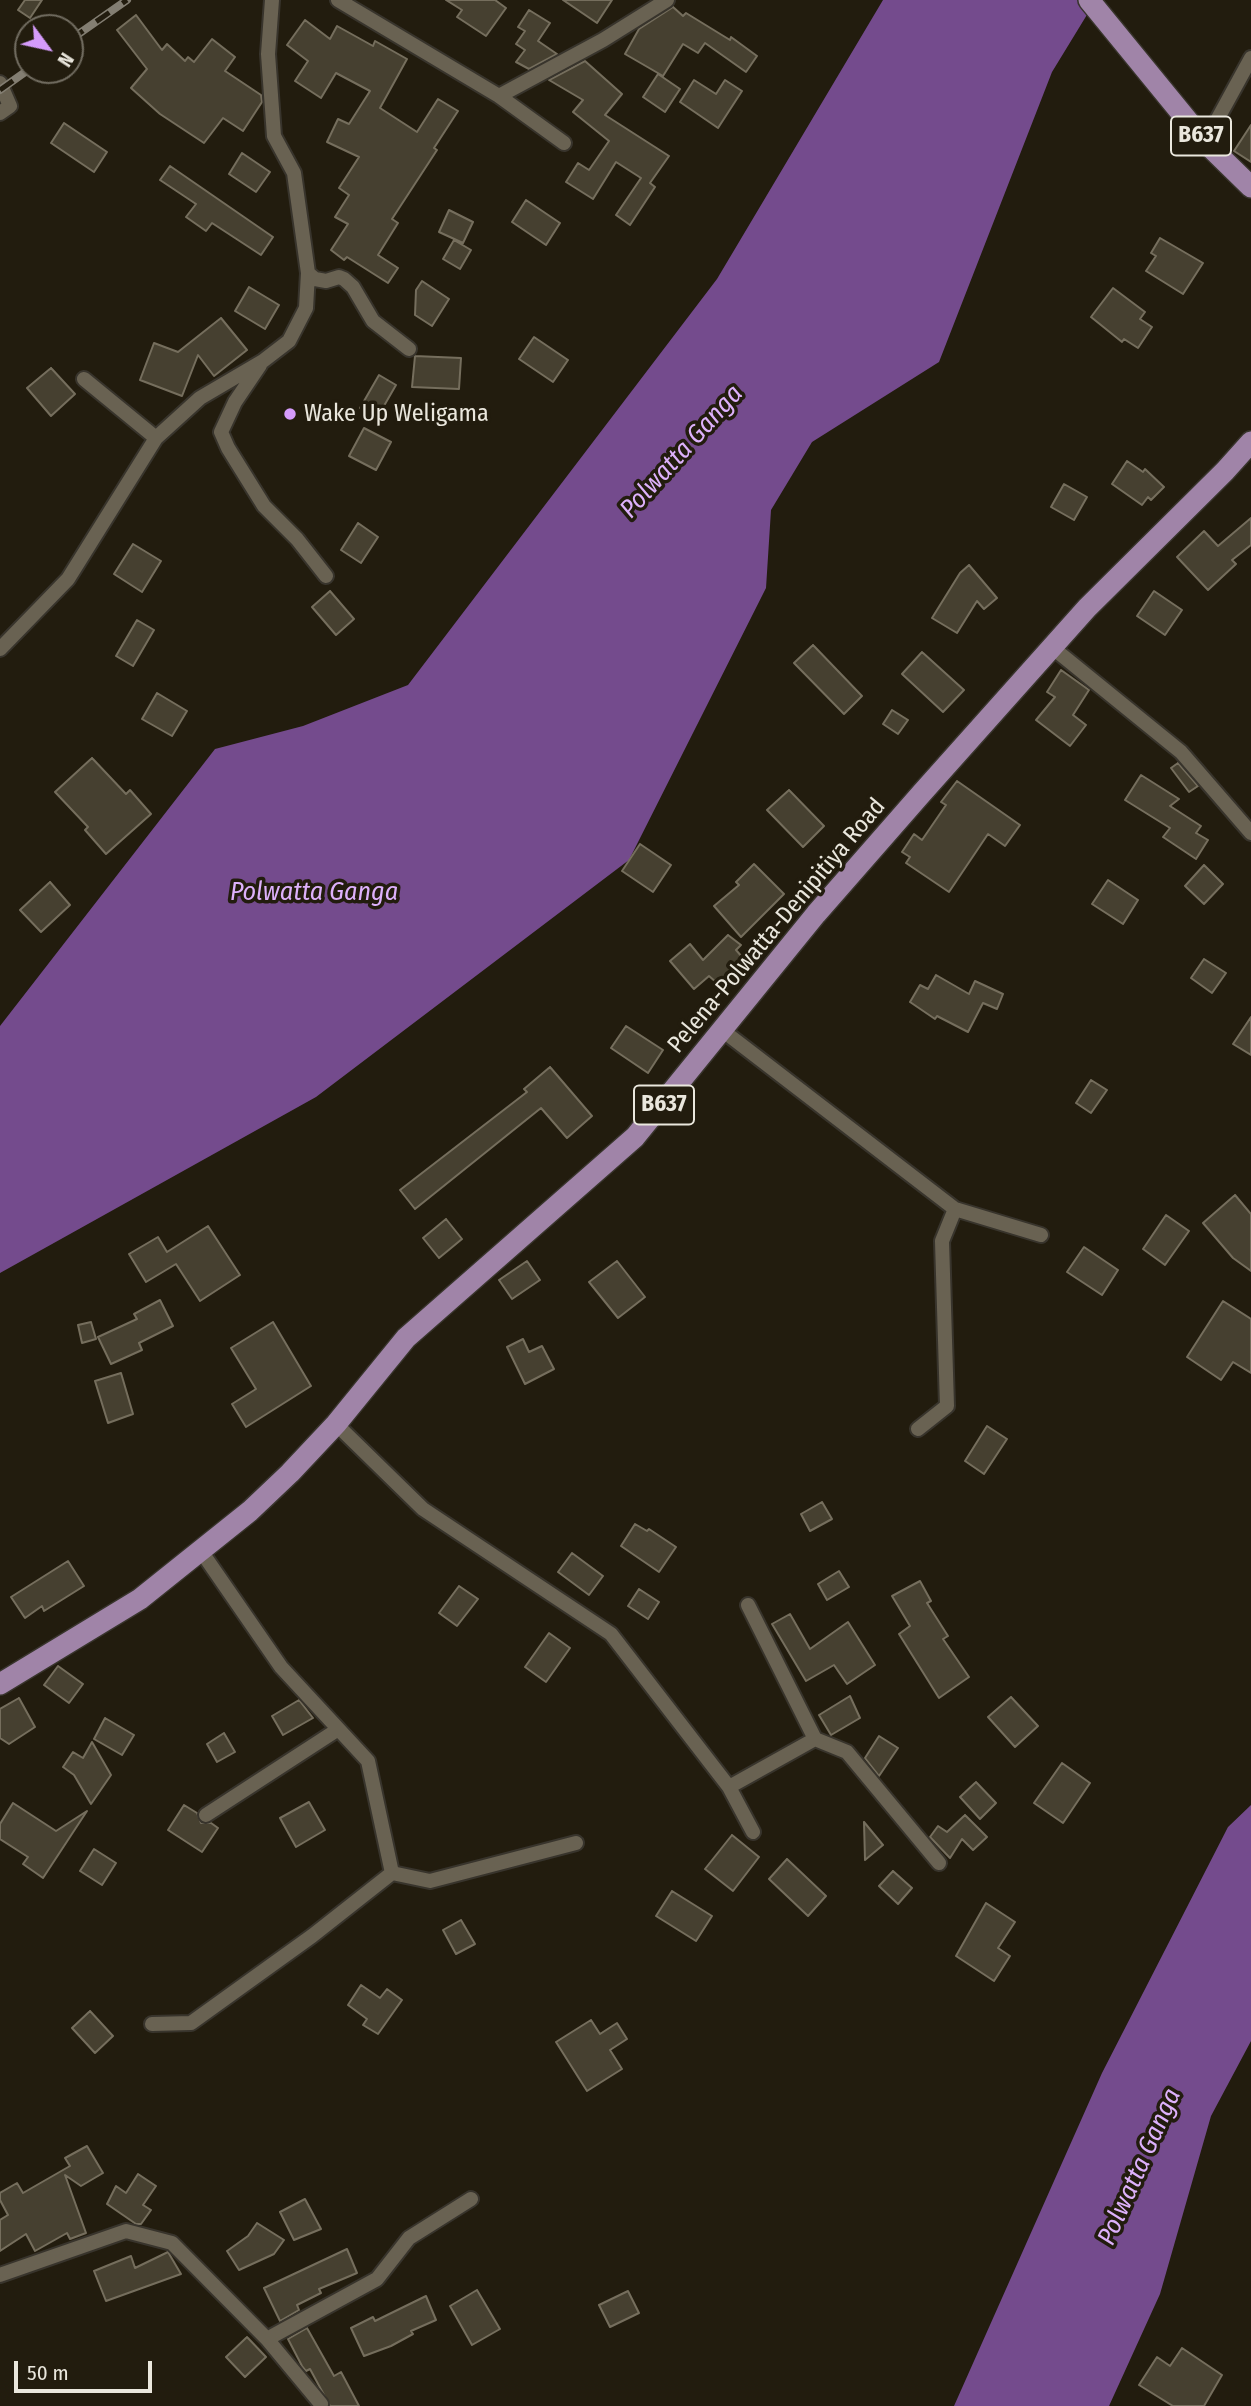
<!DOCTYPE html>
<style>
body{margin:0}
#map{position:relative;width:1251px;height:2406px;overflow:hidden;background:#221c0e;font-family:"Fira Sans Condensed",sans-serif}
canvas{display:block}
.north{position:absolute;left:14px;top:14px;width:70px;height:70px;box-sizing:border-box;background:#221c0e;border:2px solid #726d61;border-radius:50%;rotate:123deg;font-size:19px;font-weight:700;line-height:28px;text-align:center;color:#eae7dd}
.north::after{content:'';display:block;margin:auto;width:24px;height:32px;background:#d59bfb;clip-path:polygon(50% 0,100% 100%,50% 72%,0 100%)}
.scale{position:absolute;left:14px;top:2361px;width:138px;height:32px;box-sizing:border-box;border:4px solid #eae7dd;border-top:0;padding-left:9px;font-size:21px;line-height:24px;white-space:nowrap;color:#eae7dd;-webkit-text-stroke:5px #221c0e;paint-order:stroke}
</style>
<div id="map">
<canvas width="1251" height="2406"></canvas>
<div class="north">N</div>
<div class="scale">50 m</div>
</div>
<script>
const context = document.querySelector('canvas').getContext('2d');
context.lineJoin = 'round';
function fill(path, color) { context.fillStyle = color; context.fill(path, 'evenodd'); }
const poly = rows => new Path2D(rows.map(r => 'M' + r).join(''));
function stroke(path, color, width, dash) { context.strokeStyle = color; context.lineWidth = width; context.lineCap = dash ? 'butt' : 'round'; context.setLineDash(dash || []); context.stroke(path); }
function write(font, color, halo, rows, align = 'center') {
  context.font = font + ' "Fira Sans Condensed",sans-serif'; context.lineWidth = 7; context.setLineDash([]); context.textBaseline = 'middle'; context.strokeStyle = halo; context.fillStyle = color; for (const [text, x, y, turn = 0] of rows) {
    context.save(); context.translate(x, y); context.rotate((+turn || 0) * Math.PI / 180); context.textAlign = isNaN(turn) ? turn : align; if (halo) context.strokeText(text, 0, 0); context.fillText(text, 0, 0); context.restore();
  }
}
fill(poly([
 [883,0,1096,0,1052,72,939,362,812,442,771,510,766,588,629,860,316,1097,0,1273,0,1026,215,749,303,726,408,685,717,279],
 [1251,1805,1251,2041,1211,2116,1160,2294,1109,2406,954,2406,1102,2073,1228,1827]
]), '#744b8d');
const building = poly([
 [25,0,42,0,30,18,18,10,25,0],
 [446,0,495,0,506,8,486,36,457,17,462,10,446,0],
 [563,0,612,0,597,23,563,0],
 [673,7,683,16,686,13,730,40,731,37,757,56,746,72,705,43,698,53,683,44,663,76,625,54,639,29,673,7],
 [529,10,550,23,538,41,557,54,529,69,516,62,525,50,516,44,525,31,518,27,529,10],
 [136,15,162,50,167,44,185,61,188,57,194,62,212,39,235,57,225,71,261,95,262,102,243,131,223,118,204,143,160,114,131,88,147,69,117,30,136,15],
 [305,20,330,39,337,26,373,46,375,41,407,59,380,108,417,132,438,99,458,111,434,148,437,150,392,219,398,223,378,255,398,268,388,283,347,257,344,260,331,250,348,224,335,217,349,195,339,188,359,157,327,142,338,119,349,124,370,91,336,73,321,98,295,81,308,61,287,45,305,20],
 [585,61,622,94,605,115,669,156,650,183,655,187,630,225,616,215,641,178,616,162,593,199,566,182,578,163,589,170,609,141,573,112,583,100,549,80,585,61],
 [658,74,680,89,665,112,643,97,658,74],
 [694,80,716,94,725,80,742,91,718,128,680,102,694,80],
 [64,123,107,152,94,172,51,143,64,123],
 [1251,125,1251,162,1234,151,1251,125],
 [242,153,270,172,256,192,229,174,242,153],
 [170,166,273,237,261,255,212,223,206,231,186,217,196,204,160,180,170,166],
 [526,200,560,223,546,245,512,222,526,200],
 [449,210,473,222,463,243,439,232,449,210],
 [1160,238,1203,263,1183,294,1146,271,1156,256,1151,253,1160,238],
 [454,240,471,250,460,269,443,259,454,240],
 [422,281,449,299,432,326,415,315,416,290,422,281],
 [249,287,279,305,265,329,235,311,249,287],
 [1113,288,1145,312,1140,319,1152,327,1138,348,1124,339,1122,342,1091,317,1113,288],
 [221,318,247,350,214,376,198,355,182,396,140,380,154,343,178,352,221,318],
 [534,337,568,360,553,382,519,359,534,337],
 [415,356,461,358,459,389,412,387,415,356],
 [51,368,75,394,51,416,27,388,51,368],
 [379,375,396,385,377,418,360,408,379,375],
 [364,428,391,442,376,470,349,456,364,428],
 [1127,461,1143,472,1145,469,1164,487,1151,500,1148,497,1142,505,1112,484,1127,461],
 [1064,484,1087,497,1074,520,1051,507,1064,484],
 [1251,518,1251,545,1232,560,1236,564,1208,590,1177,557,1204,531,1218,546,1251,518],
 [358,523,378,537,361,563,341,550,358,523],
 [133,544,161,561,142,592,114,574,133,544],
 [969,565,997,598,984,609,977,601,957,633,932,618,960,573,969,565],
 [330,591,354,619,336,635,312,607,330,591],
 [1154,591,1182,610,1165,635,1137,616,1154,591],
 [137,620,154,630,133,666,116,656,137,620],
 [813,645,862,696,844,714,794,663,813,645],
 [922,652,964,690,943,712,902,674,922,652],
 [1061,670,1089,690,1073,715,1086,725,1070,746,1036,720,1055,697,1047,692,1061,670],
 [157,693,187,711,172,736,142,719,157,693],
 [892,710,908,720,898,734,883,724,892,710],
 [92,758,126,794,130,790,151,814,106,854,85,830,88,827,55,792,92,758],
 [1178,763,1198,786,1189,792,1171,768,1178,763],
 [1141,775,1179,799,1170,806,1201,826,1196,833,1208,840,1196,859,1163,837,1170,828,1125,800,1141,775],
 [957,781,1020,825,1005,846,988,834,949,892,906,863,910,857,902,852,914,834,922,840,946,805,941,802,957,781],
 [789,790,824,826,803,847,767,810,789,790],
 [640,844,671,865,653,892,622,871,640,844],
 [754,864,784,894,741,937,714,906,739,885,736,882,754,864],
 [1204,865,1223,884,1204,904,1185,886,1204,865],
 [1108,880,1138,900,1123,924,1092,904,1108,880],
 [50,882,70,905,41,932,20,910,50,882],
 [728,935,741,945,736,950,749,965,725,990,709,976,694,989,670,961,690,944,703,960,728,935],
 [1204,959,1226,973,1212,993,1191,978,1204,959],
 [936,975,969,994,975,981,1003,994,997,1009,983,1003,968,1032,937,1016,935,1019,910,1002,920,985,928,989,936,975],
 [1251,1017,1251,1055,1233,1044,1251,1017],
 [626,1026,663,1050,648,1073,611,1048,626,1026],
 [550,1067,592,1116,567,1138,541,1108,415,1209,400,1190,527,1092,524,1089,550,1067],
 [1091,1080,1107,1090,1091,1113,1076,1103,1091,1080],
 [1235,1195,1251,1214,1251,1271,1233,1258,1203,1223,1235,1195],
 [1166,1215,1189,1231,1165,1265,1143,1249,1166,1215],
 [446,1219,462,1239,439,1258,423,1238,446,1219],
 [208,1226,240,1275,200,1301,176,1264,146,1282,129,1254,158,1237,167,1252,208,1226],
 [1084,1247,1118,1270,1102,1295,1067,1272,1084,1247],
 [527,1261,540,1280,512,1299,499,1280,527,1261],
 [617,1261,645,1297,618,1318,589,1282,617,1261],
 [160,1300,173,1326,139,1343,142,1350,111,1364,98,1337,137,1319,134,1314,160,1300],
 [1223,1301,1251,1319,1251,1373,1233,1362,1221,1380,1187,1357,1223,1301],
 [91,1322,96,1339,82,1343,78,1325,91,1322],
 [273,1322,311,1386,246,1427,232,1404,256,1389,231,1348,273,1322],
 [523,1339,529,1352,542,1346,554,1369,525,1384,507,1347,523,1339],
 [121,1373,133,1414,108,1423,95,1381,121,1373],
 [987,1426,1007,1439,984,1474,965,1461,987,1426],
 [822,1502,832,1519,810,1531,801,1514,822,1502],
 [635,1524,647,1531,649,1529,676,1547,659,1572,621,1546,635,1524],
 [572,1553,603,1576,589,1595,558,1572,572,1553],
 [68,1561,84,1586,44,1611,42,1606,25,1618,11,1597,68,1561],
 [839,1571,849,1587,827,1600,818,1584,839,1571],
 [920,1581,931,1601,927,1603,948,1636,943,1639,969,1677,939,1698,899,1634,910,1626,892,1596,920,1581],
 [459,1586,478,1599,457,1626,439,1613,459,1586],
 [639,1589,659,1602,648,1619,628,1606,639,1589],
 [790,1614,810,1649,848,1622,875,1665,847,1684,834,1665,806,1681,772,1624,790,1614],
 [549,1633,570,1648,546,1682,525,1667,549,1633],
 [58,1666,83,1684,69,1703,44,1685,58,1666],
 [850,1696,860,1718,831,1735,819,1715,850,1696],
 [1011,1697,1038,1726,1015,1747,988,1717,1011,1697],
 [19,1698,35,1727,9,1744,0,1738,0,1709,19,1698],
 [299,1700,313,1718,283,1735,272,1716,299,1700],
 [105,1718,134,1735,122,1755,94,1739,105,1718],
 [224,1733,235,1752,217,1762,207,1744,224,1733],
 [879,1736,898,1748,879,1776,865,1758,879,1736],
 [92,1742,111,1775,91,1804,74,1775,63,1767,73,1752,83,1758,92,1742],
 [1062,1763,1090,1783,1063,1823,1034,1803,1062,1763],
 [976,1782,996,1803,980,1819,960,1797,976,1782],
 [309,1802,325,1830,296,1847,280,1818,309,1802],
 [13,1803,56,1831,87,1811,43,1878,23,1864,28,1857,0,1839,0,1824,13,1803],
 [184,1805,197,1813,201,1823,211,1823,218,1828,202,1852,168,1830,184,1805],
 [965,1815,987,1837,973,1850,962,1839,950,1858,930,1837,938,1826,947,1832,965,1815],
 [864,1822,883,1845,865,1860,864,1822],
 [732,1835,759,1857,733,1891,705,1869,732,1835],
 [94,1849,116,1863,102,1885,80,1871,94,1849],
 [787,1859,826,1896,808,1916,769,1879,787,1859],
 [893,1871,912,1888,898,1904,879,1886,893,1871],
 [672,1891,712,1916,696,1941,656,1916,672,1891],
 [986,1903,1015,1922,998,1948,1010,1956,994,1981,956,1956,986,1903],
 [461,1920,475,1944,456,1954,443,1930,461,1920],
 [361,1985,380,1998,387,1989,402,2000,378,2034,363,2025,367,2019,348,2005,361,1985],
 [90,2011,113,2036,95,2053,72,2028,90,2011],
 [591,2020,600,2034,617,2023,627,2039,610,2050,622,2069,587,2091,556,2042,591,2020],
 [87,2146,103,2173,81,2186,65,2175,86,2233,70,2239,67,2233,35,2251,26,2234,0,2251,0,2220,8,2215,0,2200,0,2193,17,2183,23,2193,70,2166,65,2158,87,2146],
 [138,2174,156,2186,143,2205,151,2210,141,2224,136,2224,107,2204,116,2186,126,2193,138,2174],
 [305,2199,321,2229,294,2240,280,2212,305,2199],
 [257,2223,284,2240,274,2254,239,2270,227,2251,248,2236,257,2223],
 [347,2249,357,2273,319,2289,321,2293,297,2305,299,2310,280,2321,264,2288,347,2249],
 [168,2252,181,2274,106,2301,94,2271,131,2256,135,2268,168,2252],
 [477,2290,500,2329,472,2345,450,2306,477,2290],
 [628,2291,639,2313,610,2327,599,2305,628,2291],
 [426,2296,436,2320,411,2331,413,2334,391,2346,364,2356,351,2328,373,2317,375,2321,426,2296],
 [307,2328,334,2376,341,2372,359,2406,330,2406,310,2369,306,2371,302,2366,288,2339,307,2328],
 [247,2337,266,2357,245,2377,226,2357,247,2337],
 [1182,2348,1222,2375,1204,2406,1173,2406,1139,2385,1157,2357,1170,2366,1182,2348]
]);
fill(building, '#464030');
stroke(building, '#756e5d', 2);
const street = poly([
 [338,0,499,96,564,143],
 [0,83,10,106,0,113],
 [499,96,603,40,667,0],
 [1205,142,1251,58],
 [308,273,315,279,326,281,339,277,344,279,353,287,373,321,409,349],
 [260,365,235,402,221,432,228,448,264,506,297,539,326,576],
 [84,379,156,438],
 [1053,648,1181,752,1251,833],
 [0,649,68,579,156,438,200,398,263,361,289,341,306,308,308,273,294,173,274,136,268,54,272,0],
 [722,1030,955,1209,1041,1235],
 [336,1424,423,1509,611,1634,729,1787,753,1832],
 [918,1429,947,1406,942,1241,955,1209],
 [201,1551,281,1667,368,1761,392,1873],
 [748,1605,815,1739,847,1752,939,1863],
 [729,1787,815,1739],
 [206,1815,337,1730],
 [392,1873,430,1881,576,1843],
 [152,2024,191,2023,312,1936,392,1873],
 [0,2275,126,2231,172,2243,267,2339,321,2404],
 [267,2339,377,2279,409,2238,471,2199]
]);
const primary = poly([
 [1089,0,1205,142,1251,187],
 [0,1684,140,1599,250,1511,290,1473,336,1424,406,1338,635,1137,816,914,921,794,1087,608,1225,471,1251,442]
]);
stroke(street, '#38342c', 18);
stroke(primary, '#38342c', 24);
stroke(street, '#696252', 14);
stroke(primary, '#a084a8', 21);
const rail = poly([
 [70,40,127,0],
 [0,90,28,70]
]);
stroke(rail, '#837e72', 8);
stroke(rail, '#221c0e', 5, [16]);
for (const [x, y, r, color] of [
 [290,414,7,"#d59bfb"]
]) { const dot = new Path2D(); dot.arc(x, y, r, 0, 2 * Math.PI); context.fillStyle = color; context.fill(dot); stroke(dot, '#221c0e', 2.5); }
for (const [x, y, w] of [
 [1201,136,60],
 [664,1105,60]
]) { const box = new Path2D(); box.roundRect(x - w / 2, y - 19.5, w, 39, 5); context.fillStyle = '#221c0e'; context.fill(box); stroke(box, '#eae7dd', 2); }
write('bold 23px', '#eae7dd', null, [
 ["B637",1201,136],
 ["B637",664,1105]
]);
write('24px', '#eae7dd', '#221c0e', [
 ["Wake Up Weligama",304,414]
], 'left');
write('24px', '#eae7dd', '#221c0e', [
 ["Pelena-Polwatta-Denipitiya Road",777,926,-50]
]);
write('italic 26px', '#ddb1fb', '#221c0e', [
 ["Polwatta Ganga",682,452,-48],
 ["Polwatta Ganga",314,893],
 ["Polwatta Ganga",1140,2167,-66]
]);
</script>
